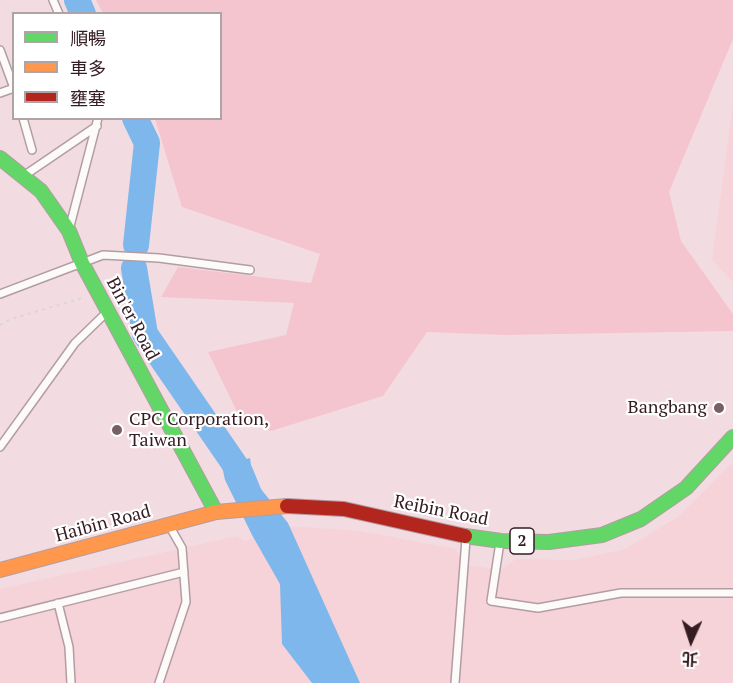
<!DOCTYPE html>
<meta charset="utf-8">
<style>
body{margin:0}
#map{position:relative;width:733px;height:683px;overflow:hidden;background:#f3dce1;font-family:"PT Serif","Noto Sans TC",serif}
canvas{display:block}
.legend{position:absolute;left:12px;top:12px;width:210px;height:108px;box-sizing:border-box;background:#fff;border:2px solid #aea4a7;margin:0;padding:8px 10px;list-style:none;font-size:18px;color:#351c22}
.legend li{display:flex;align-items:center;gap:12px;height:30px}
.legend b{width:30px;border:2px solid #aea4a7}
.north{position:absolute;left:661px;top:611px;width:60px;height:60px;-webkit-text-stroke:4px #fff;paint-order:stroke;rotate:183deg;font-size:16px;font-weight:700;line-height:24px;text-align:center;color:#351c22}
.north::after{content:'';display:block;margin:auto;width:21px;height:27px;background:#351c22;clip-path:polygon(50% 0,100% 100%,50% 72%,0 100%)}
</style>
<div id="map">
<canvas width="733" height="683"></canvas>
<ul class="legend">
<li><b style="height:8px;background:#63d668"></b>順暢</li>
<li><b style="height:8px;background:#ff974d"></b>車多</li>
<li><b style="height:8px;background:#b3261e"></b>壅塞</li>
</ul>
<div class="north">北</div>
</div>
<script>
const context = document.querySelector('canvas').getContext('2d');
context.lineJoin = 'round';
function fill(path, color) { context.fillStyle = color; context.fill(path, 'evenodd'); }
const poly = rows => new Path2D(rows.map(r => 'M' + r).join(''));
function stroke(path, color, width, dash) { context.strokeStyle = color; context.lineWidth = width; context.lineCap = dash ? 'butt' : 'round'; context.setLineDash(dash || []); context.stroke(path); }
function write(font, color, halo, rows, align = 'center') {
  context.font = font + ' "PT Serif",serif'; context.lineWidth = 4.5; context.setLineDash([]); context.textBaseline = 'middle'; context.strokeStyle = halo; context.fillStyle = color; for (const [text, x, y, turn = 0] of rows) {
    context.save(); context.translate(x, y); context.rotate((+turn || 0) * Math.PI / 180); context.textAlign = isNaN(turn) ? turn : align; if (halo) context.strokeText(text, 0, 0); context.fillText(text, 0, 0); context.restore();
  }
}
fill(poly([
 [733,103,733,282,712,260],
 [733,462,733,683,0,683,0,589,237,536,245,541,286,526,360,531,456,549,463,564,501,570,516,559,574,560,625,549,679,516]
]), '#f6d2d9');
fill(poly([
 [96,0,733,0,733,39,669,192,681,241,733,314,733,331,504,335,427,332,383,396,271,431,241,420,208,352,286,335,294,303,161,297,178,267,311,283,320,254,182,207,155,119,220,118,220,14,103,13]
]), '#f4c5cf');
fill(poly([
 [250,458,253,479,288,523,360,683,312,683,282,644,280,584,252,535,225,480,222,466]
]), '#7eb7eb');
stroke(poly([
 [77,0,83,14],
 [135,118,147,143,136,245],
 [134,268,145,334,240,472,249,494]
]), '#7eb7eb', 26);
const lane = poly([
 [53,0,59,14],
 [0,50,14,88],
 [0,93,14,88],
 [23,118,32,150],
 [25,175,97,126],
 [70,226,98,118],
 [0,294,103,255,159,258,250,270],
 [0,447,75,343,106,313],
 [500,542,491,601,538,608,621,593,733,593],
 [58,603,69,647,71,683],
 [0,618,184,572],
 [159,683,186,602,182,548,170,527],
 [455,683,466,539]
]);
const fast = poly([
 [0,158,41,191,69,231,82,263,216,512],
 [465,536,501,541,549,542,602,535,641,519,686,488,733,437]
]);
const slow = poly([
 [0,570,216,512,287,506]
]);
const jam = poly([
 [287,506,344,509,465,536]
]);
stroke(lane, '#b29da2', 10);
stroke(fast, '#b29da2', 16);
stroke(slow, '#b29da2', 16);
stroke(jam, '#b29da2', 16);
stroke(poly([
 [0,325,11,319,82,298]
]), '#dcd5d7', 2, [3, 4.5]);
stroke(lane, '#fdfafa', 7);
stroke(fast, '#63d668', 14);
stroke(slow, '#ff974d', 14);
stroke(jam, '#b3261e', 14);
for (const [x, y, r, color] of [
 [719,408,6,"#785f65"],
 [117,430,6,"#785f65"]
]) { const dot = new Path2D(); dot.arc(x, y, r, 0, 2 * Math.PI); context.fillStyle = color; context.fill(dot); stroke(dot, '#fff', 2); }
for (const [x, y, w] of [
 [522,541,24]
]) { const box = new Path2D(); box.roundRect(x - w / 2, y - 13, w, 26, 4.5); context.fillStyle = '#fff'; context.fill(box); stroke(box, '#351c22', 1.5); }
write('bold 16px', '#351c22', null, [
 ["2",522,541]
]);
write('18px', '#351c22', '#fff', [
 ["Bin'er Road",132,319,62],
 ["Reibin Road",441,511,11],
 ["Haibin Road",103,524,-15]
]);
write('18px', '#351c22', '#fff', [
 ["Bangbang",707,408],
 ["CPC Corporation,",129,420,"left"],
 ["Taiwan",129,441,"left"]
], 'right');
</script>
